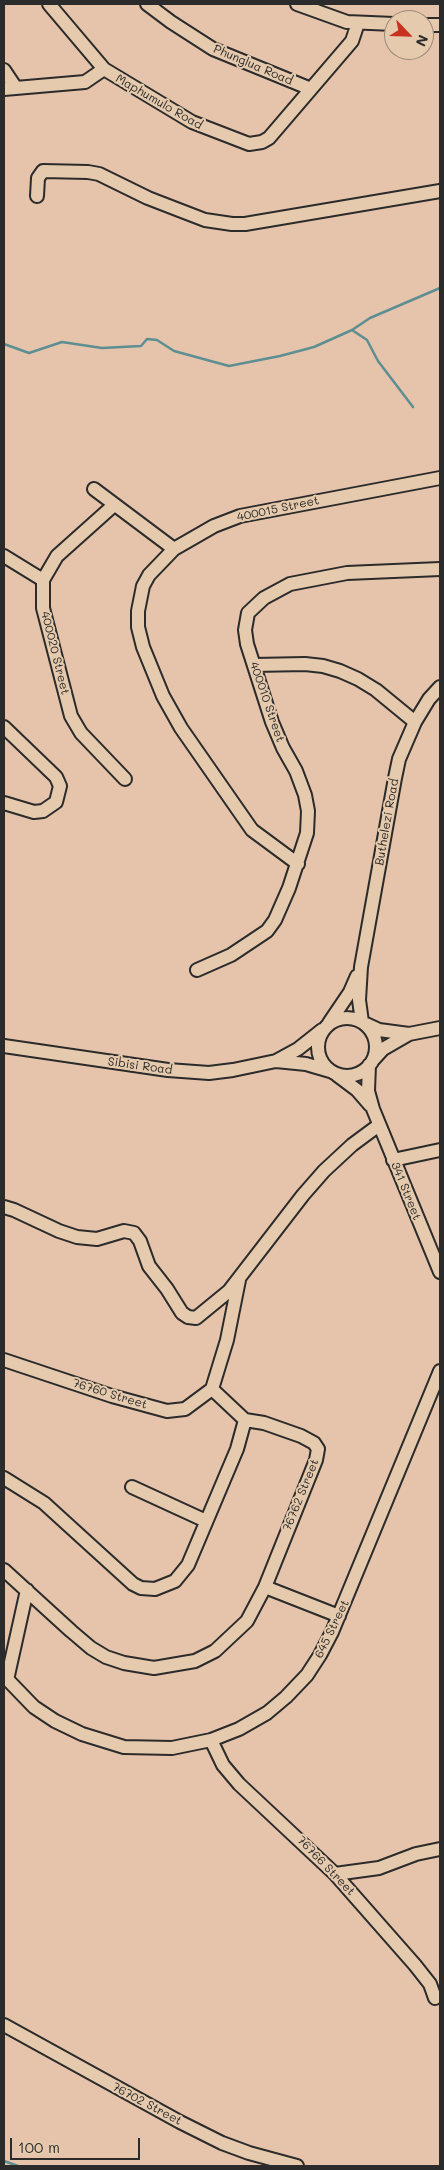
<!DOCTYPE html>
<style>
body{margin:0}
#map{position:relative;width:444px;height:2170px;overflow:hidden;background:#e6c4ab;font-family:Mali,sans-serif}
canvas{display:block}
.frame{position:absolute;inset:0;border:5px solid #2b2b2b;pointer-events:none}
.north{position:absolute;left:384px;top:10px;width:50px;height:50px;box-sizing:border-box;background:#e6caad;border:1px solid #9b8a79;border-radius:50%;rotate:114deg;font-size:14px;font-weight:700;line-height:20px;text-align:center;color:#2b2b2b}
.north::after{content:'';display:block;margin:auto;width:18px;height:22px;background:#c8321e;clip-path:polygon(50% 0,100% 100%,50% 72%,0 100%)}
.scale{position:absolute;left:10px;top:2138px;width:130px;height:22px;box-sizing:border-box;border:2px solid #2b2b2b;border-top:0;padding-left:6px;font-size:15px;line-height:18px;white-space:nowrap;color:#2b2b2b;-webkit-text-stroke:4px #e6caad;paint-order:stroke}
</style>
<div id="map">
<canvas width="444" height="2170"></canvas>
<div class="frame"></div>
<div class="north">N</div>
<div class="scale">100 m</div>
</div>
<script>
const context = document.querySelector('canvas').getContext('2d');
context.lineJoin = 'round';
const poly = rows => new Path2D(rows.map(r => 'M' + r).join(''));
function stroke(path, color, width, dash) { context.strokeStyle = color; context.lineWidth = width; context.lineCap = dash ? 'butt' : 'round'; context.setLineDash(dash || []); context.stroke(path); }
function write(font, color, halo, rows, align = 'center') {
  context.font = font + ' Mali,sans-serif'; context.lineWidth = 4; context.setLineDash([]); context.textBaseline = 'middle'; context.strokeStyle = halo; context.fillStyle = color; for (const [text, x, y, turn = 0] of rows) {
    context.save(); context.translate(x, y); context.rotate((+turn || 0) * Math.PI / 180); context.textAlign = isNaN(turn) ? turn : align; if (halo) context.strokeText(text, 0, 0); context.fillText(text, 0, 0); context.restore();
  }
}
stroke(poly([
 [352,330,367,340,378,361,413,407],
 [4,344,29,353,62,342,102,348,141,346,147,339,157,340,174,351,229,366,280,356,314,347,352,330,370,318,440,288],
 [4,2161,18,2166]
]), '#5d8e92', 2.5);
const minor = poly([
 [49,4,104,69,192,122,249,144,262,142,269,138,352,41,358,23],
 [147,4,171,22,213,49,311,89],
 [297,4,347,22,394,24],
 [424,25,440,25],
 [4,70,16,88],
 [4,89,85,82,104,69],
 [37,196,38,178,43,171,88,172,99,174,148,198,179,210,205,220,232,224,245,224,440,191],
 [94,489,174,549],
 [114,505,57,556,43,580,43,608,71,716,81,733,125,779],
 [4,556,43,580],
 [254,665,305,664,323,666,340,671,358,679,376,690,415,722],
 [4,727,56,777,60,786,56,802,43,811,34,812,4,803],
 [298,864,252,830,181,728,163,696,143,647,138,627,138,611,143,586,149,575,174,549,214,526,240,516,440,478],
 [197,970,231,955,267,931,275,920,289,888,307,833,308,811,305,795,296,771,283,748,272,722,247,644,245,630,248,613,264,598,290,584,347,573,440,569],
 '318 1047a29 29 0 1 1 58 0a29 29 0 1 1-58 0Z',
 [362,1022,359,1000,361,967,395,778,399,759,415,722,429,699,440,687],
 [329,1023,350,992,357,976],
 [366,1024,379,1030,409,1034],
 [4,1046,168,1070,209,1073,233,1070,276,1061,298,1049,322,1030],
 [373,1060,383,1049,409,1034,440,1028],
 [276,1061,306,1064,330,1071],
 [369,1065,368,1091,373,1109,440,1272],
 [337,1075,357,1090,370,1105],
 [393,1160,440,1150],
 [4,1207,14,1210,59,1231,77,1237,97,1239,124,1231,134,1233,140,1241,149,1266,167,1289,182,1313,188,1317,196,1318,229,1291,303,1195,324,1171,352,1145,379,1125],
 [239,1280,227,1340,212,1389,245,1420],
 [4,1360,112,1396,167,1411,185,1409,212,1389],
 [4,1478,44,1503,133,1584,141,1588,155,1589,175,1581,188,1565,237,1449,245,1420,264,1423,301,1436,314,1443,318,1449,316,1460,265,1587,247,1621,215,1651,195,1661,154,1668,124,1663,106,1657,91,1648,71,1631,4,1570],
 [132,1487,206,1521],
 [265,1587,339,1616],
 [4,1676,34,1707,55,1721,82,1734,124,1747,172,1748,211,1740,239,1729,267,1713,286,1697,307,1675,320,1655,332,1632,440,1371],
 [7,1680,27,1590],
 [211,1740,223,1765,239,1784,335,1874,415,1965,430,1984,435,1998],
 [335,1874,379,1868,416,1854,440,1849],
 [4,2025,180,2122,222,2143,249,2153,297,2166]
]);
stroke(minor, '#2b2b2b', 16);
stroke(minor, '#e6caad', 12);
write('12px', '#2b2b2b', '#e6caad', [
 ["Phunglua Road",253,65,23],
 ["Maphumulo Road",159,102,30],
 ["400015 Street",278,509,-12],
 ["400020 Street",55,653,76],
 ["400010 Street",267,702,71],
 ["Buthelezi Road",387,822,-80],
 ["Sibisi Road",140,1066,8],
 ["341 Street",406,1191,68],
 ["76760 Street",110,1394,17],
 ["76762 Street",301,1495,-68],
 ["645 Street",332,1629,-64],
 ["76766 Street",326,1866,46],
 ["76702 Street",147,2104,28]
]);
</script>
